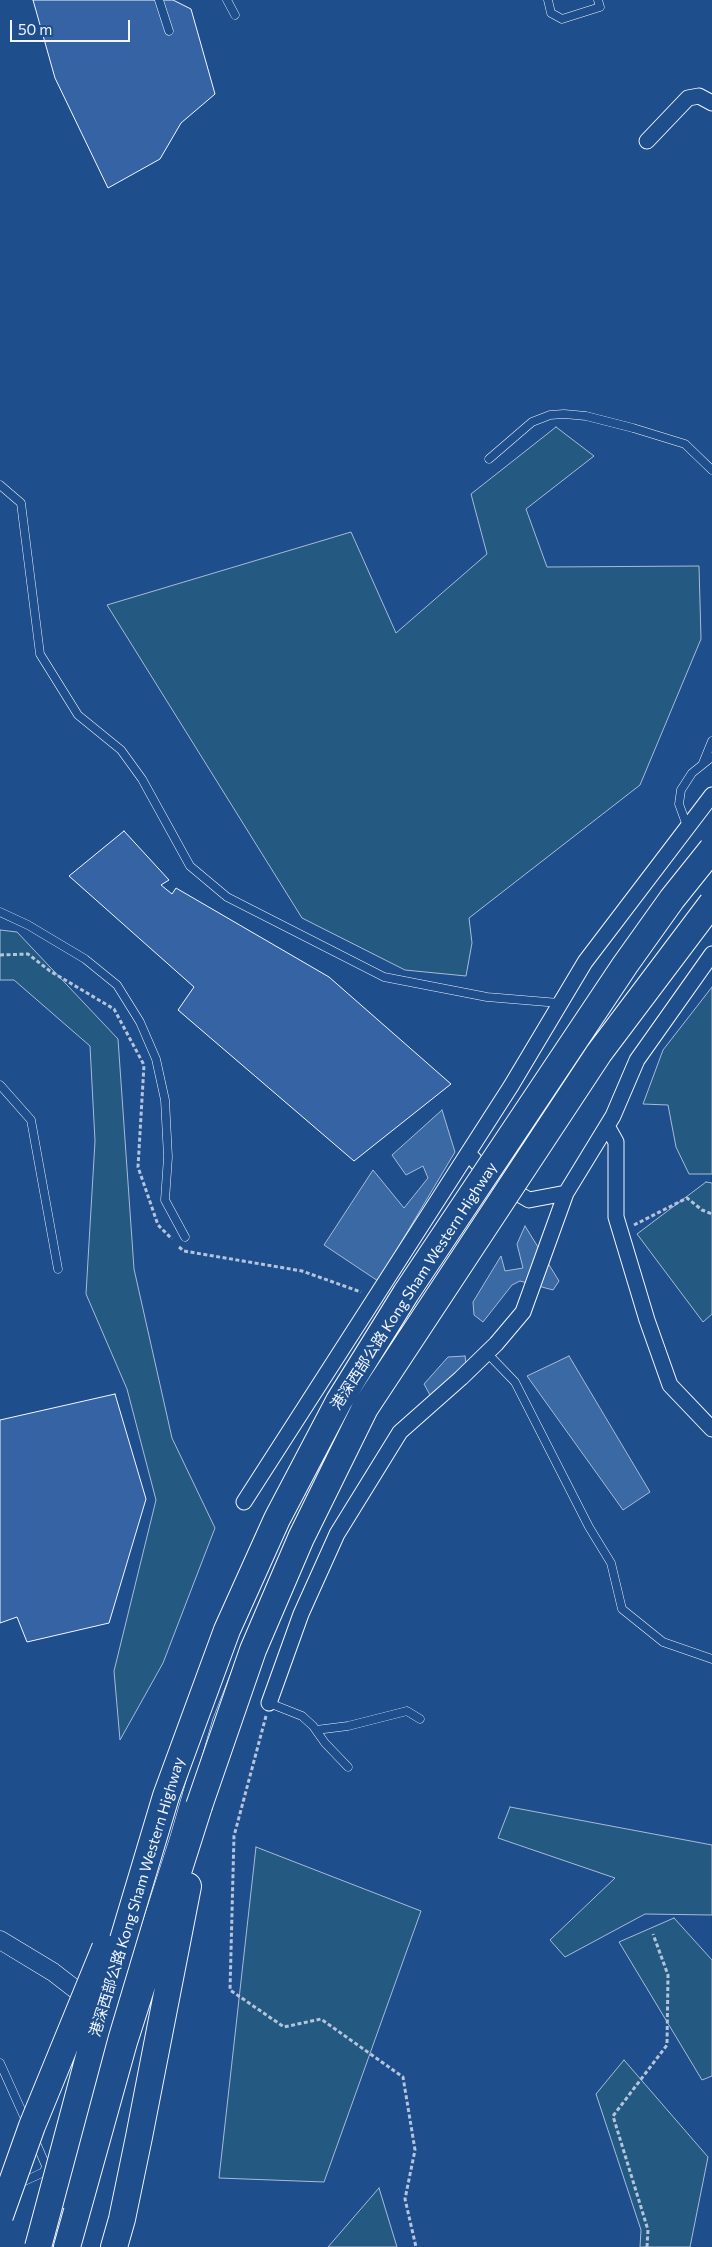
<!DOCTYPE html>
<meta charset="utf-8">
<style>
body{margin:0}
#map{position:relative;width:712px;height:2247px;overflow:hidden;background:#1f4e8c;font-family:Commissioner,sans-serif}
canvas{display:block}
.scale{position:absolute;left:10px;top:20px;width:120px;height:22px;box-sizing:border-box;border:2px solid #f2f6ff;border-top:0;padding-left:6px;font-size:15px;line-height:18px;white-space:nowrap;color:#f2f6ff;-webkit-text-stroke:4px #1f4e8c;paint-order:stroke}
</style>
<div id="map">
<canvas width="712" height="2247"></canvas>
<div class="scale">50 m</div>
</div>
<script>
const context = document.querySelector('canvas').getContext('2d');
context.lineJoin = 'round';
function fill(path, color) { context.fillStyle = color; context.fill(path, 'evenodd'); }
const poly = rows => new Path2D(rows.map(r => 'M' + r).join(''));
function stroke(path, color, width, dash) { context.strokeStyle = color; context.lineWidth = width; context.lineCap = dash ? 'butt' : 'round'; context.setLineDash(dash || []); context.stroke(path); }
function write(font, color, halo, rows, align = 'center') {
  context.font = font + ' Commissioner,"Noto Sans SC",sans-serif'; context.lineWidth = 4; context.setLineDash([]); context.textBaseline = 'middle'; context.strokeStyle = halo; context.fillStyle = color; for (const [text, x, y, turn = 0] of rows) {
    context.save(); context.translate(x, y); context.rotate((+turn || 0) * Math.PI / 180); context.textAlign = isNaN(turn) ? turn : align; if (halo) context.strokeText(text, 0, 0); context.fillText(text, 0, 0); context.restore();
  }
}
const green = poly([
 [556,427,594,456,526,509,547,567,699,566,701,639,640,785,469,918,472,943,466,976,405,970,302,918,107,605,351,532,396,633,487,554,471,494,556,427],
 [0,930,17,932,118,1039,134,1269,172,1438,215,1528,163,1663,120,1740,114,1671,156,1500,127,1389,86,1294,95,1141,90,1046,14,980,0,980,0,930],
 [712,987,712,1174,689,1174,676,1147,668,1105,643,1104,663,1050,712,987],
 [706,1182,712,1183,712,1314,703,1322,637,1234,706,1182],
 [510,1807,712,1845,712,1915,645,1914,565,1957,550,1940,615,1878,498,1838,510,1807],
 [256,1847,421,1911,324,2182,219,2178,256,1847],
 [674,1918,712,1960,712,2076,702,2080,619,1942,674,1918],
 [624,2060,708,2157,690,2247,640,2247,641,2230,596,2094,624,2060],
 [379,2188,397,2247,328,2247,379,2188]
]);
fill(green, '#245a82');
stroke(green, '#a8bbd7', 1);
const water = poly([
 [442,1110,455,1152,378,1281,324,1245,373,1170,404,1208,428,1178,423,1166,406,1175,392,1155,442,1110],
 [525,1226,559,1281,553,1290,520,1281,512,1285,483,1322,474,1315,473,1302,501,1256,505,1271,523,1268,517,1244,525,1226],
 [465,1356,468,1379,447,1399,430,1395,424,1384,448,1357,465,1356],
 [569,1356,650,1492,623,1510,527,1376,569,1356]
]);
fill(water, '#3b69a3');
stroke(water, '#a8bbd7', 1);
const building = poly([
 [33,0,173,0,191,9,215,94,181,123,160,159,108,188,55,78,33,0],
 [124,831,169,880,161,885,172,894,176,888,329,977,451,1084,354,1161,178,1010,194,987,69,876,124,831],
 [115,1394,146,1499,109,1623,27,1642,17,1617,0,1623,0,1420,115,1394]
]);
fill(building, '#3563a3');
stroke(building, '#f2f6ff', 1);
const service = poly([
 [159,0,169,31],
 [227,0,235,15],
 [548,0,551,13,562,19,600,7,598,0],
 [489,459,532,422,550,415,564,414,586,416,633,428,685,444,712,470],
 [0,485,21,503,40,654,78,715,121,750,142,779,190,866,227,897,384,977,487,997,559,1003],
 [703,763,712,741],
 [687,826,679,804,681,790,692,773,712,757],
 [0,912,28,925,85,959,117,985,140,1022,156,1059,165,1100,168,1157,165,1200,185,1237],
 [0,1085,31,1120,58,1269],
 [487,1353,515,1382,589,1527,611,1563,622,1609,663,1642,712,1659],
 [269,1703,302,1716,313,1726,325,1743,348,1767],
 [316,1730,348,1726,407,1711,420,1719],
 [115,2020,174,1838,209,1717,248,1617,303,1498],
 [0,2063,27,2123],
 [18,2184,44,2172,46,2166,34,2138]
]);
const minor = poly([
 [647,141,688,98,699,96,712,103],
 [607,1126,616,1142,616,1217,647,1320,670,1385,712,1429],
 [468,1153,491,1178,529,1200,566,1193],
 [244,1502,511,1086,585,962,712,795],
 [269,1703,301,1614,337,1534,400,1432,461,1378,496,1344,523,1312,566,1193,613,1116,637,1060,712,954]
]);
const tertiary = poly([
 [0,1940,53,1972,115,2020,87,2124,63,2199]
]);
const motorway = poly([
 [67,2247,124,2042,199,1806],
 [114,2247,122,2219,139,2137,188,1886]
]);
stroke(service, '#f2f6ff', 9);
stroke(minor, '#f2f6ff', 17);
stroke(tertiary, '#f2f6ff', 19);
stroke(motorway, '#f2f6ff', 28);
stroke(poly([
 [0,955,28,954,50,971,114,1009,144,1065,138,1167,158,1225,172,1239],
 [634,1225,687,1198,702,1210,712,1214],
 [179,1247,184,1251,302,1271,361,1292],
 [266,1716,234,1836,230,1990,284,2027,321,2019,403,2077,415,2150,405,2199,416,2247],
 [647,2247,648,2230,613,2116,667,2045,668,1975,653,1934]
]), '#b3c4dc', 3, [4, 2.5]);
stroke(service, '#1f4e8c', 8);
stroke(minor, '#1f4e8c', 15);
stroke(tertiary, '#1f4e8c', 18);
stroke(motorway, '#1f4e8c', 26);
const motorwayBridge = poly([
 [199,1806,253,1650,301,1538,365,1408,599,1053,712,903],
 [0,2216,32,2126,105,1948],
 [38,2247,96,2030,166,1796,227,1630,277,1519,339,1401,406,1293,625,965,672,899,712,849]
]);
stroke(motorwayBridge, '#f2f6ff', 28, []);
stroke(motorwayBridge, '#1f4e8c', 26);
write('15px', '#f2f6ff', '#1f4e8c', [
 ["港深西部公路 Kong Sham Western Highway",414,1286,-57],
 ["港深西部公路 Kong Sham Western Highway",137,1897,-73]
]);
</script>
